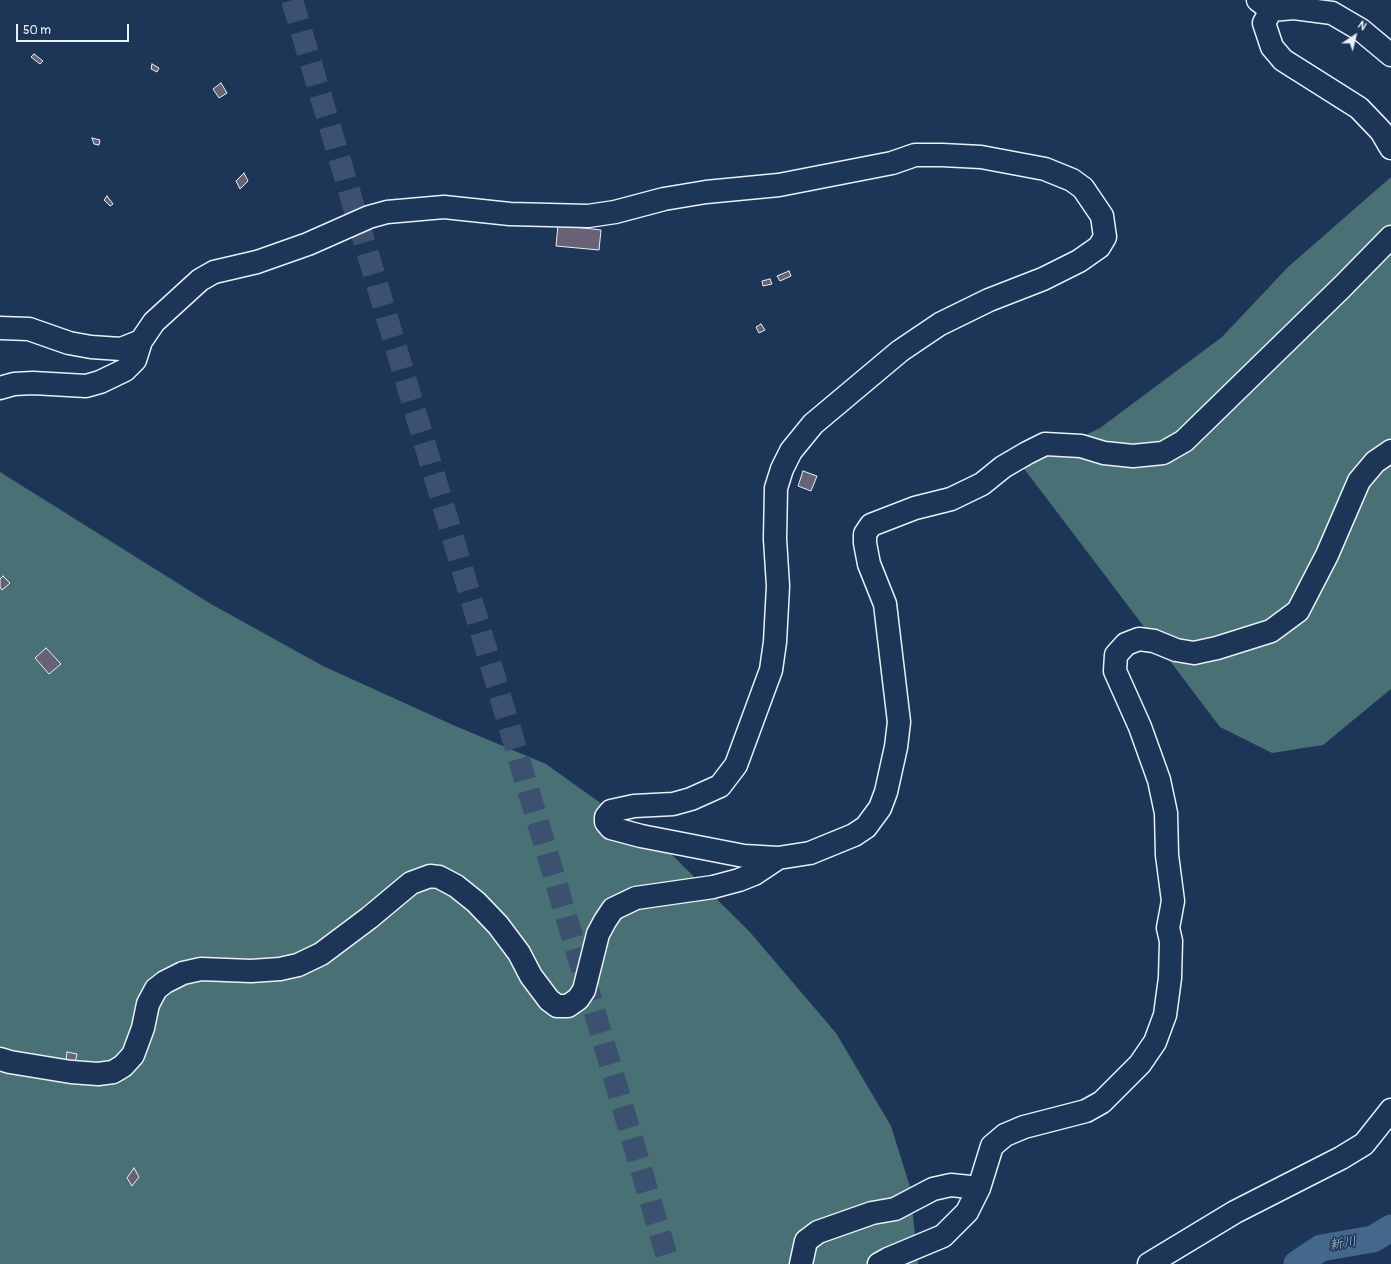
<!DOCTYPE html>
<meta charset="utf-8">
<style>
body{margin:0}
#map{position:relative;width:1391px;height:1264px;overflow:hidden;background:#1d3557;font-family:Pangolin,sans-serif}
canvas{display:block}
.north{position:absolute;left:1335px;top:16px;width:40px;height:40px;-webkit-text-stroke:3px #1d3557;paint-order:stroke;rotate:35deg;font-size:11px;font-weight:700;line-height:16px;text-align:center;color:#e8f1f8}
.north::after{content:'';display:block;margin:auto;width:14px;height:18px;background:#e8f1f8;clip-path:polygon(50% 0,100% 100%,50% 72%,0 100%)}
.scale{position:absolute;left:16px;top:24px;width:113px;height:18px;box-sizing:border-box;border:2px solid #e8f1f8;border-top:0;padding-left:5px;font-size:12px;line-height:14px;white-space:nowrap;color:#e8f1f8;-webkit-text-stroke:3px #1d3557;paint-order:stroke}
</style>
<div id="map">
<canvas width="1391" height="1264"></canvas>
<div class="north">N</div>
<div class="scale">50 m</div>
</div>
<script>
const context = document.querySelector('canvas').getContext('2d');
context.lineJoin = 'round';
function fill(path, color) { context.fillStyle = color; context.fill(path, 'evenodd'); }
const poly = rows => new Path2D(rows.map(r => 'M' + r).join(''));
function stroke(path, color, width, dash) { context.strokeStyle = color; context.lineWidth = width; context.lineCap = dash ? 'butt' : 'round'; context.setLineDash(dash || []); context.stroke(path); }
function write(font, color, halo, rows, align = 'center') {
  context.font = font + ' Pangolin,"Klee One",sans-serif'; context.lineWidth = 3; context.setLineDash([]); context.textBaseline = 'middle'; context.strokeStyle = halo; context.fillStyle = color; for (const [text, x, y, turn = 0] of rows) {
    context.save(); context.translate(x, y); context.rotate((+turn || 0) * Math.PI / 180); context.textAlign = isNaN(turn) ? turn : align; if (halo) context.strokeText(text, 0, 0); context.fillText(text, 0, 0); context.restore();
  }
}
fill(poly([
 [1391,177,1391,689,1323,745,1272,753,1220,727,1022,466,1100,428,1222,337,1288,267],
 [0,472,211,604,323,666,453,725,546,764,669,852,749,931,836,1033,891,1126,910,1187,918,1264,0,1264]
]), '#497074');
stroke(poly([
 [1297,1264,1321,1248,1373,1239,1391,1228]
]), '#46678c', 27);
const building = poly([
 [34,54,43,61,40,64,31,57,34,54],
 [152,64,159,68,157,72,151,69,152,64],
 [221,83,227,93,219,98,213,89,221,83],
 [92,138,100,140,99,145,94,144,92,138],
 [244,173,248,181,240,189,236,181,244,173],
 [107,196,113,204,110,206,104,200,107,196],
 [558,225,601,230,599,250,556,246,558,225],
 [789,271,791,276,780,281,777,276,789,271],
 [770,279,772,284,763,286,762,281,770,279],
 [761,324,765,330,759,333,756,327,761,324],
 [803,471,817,476,811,491,798,486,803,471],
 [3,576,10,583,2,590,0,587,0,579,3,576],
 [46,648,61,664,49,674,35,658,46,648],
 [67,1052,77,1054,75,1063,66,1061,67,1052],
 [134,1168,139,1177,132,1186,127,1178,134,1168]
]);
fill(building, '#686277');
stroke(building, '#e8f1f8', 1);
stroke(poly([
 [292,0,592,1003,669,1264]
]), '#3b516f', 22, [22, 11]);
const minor = poly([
 [1258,0,1271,10,1294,8,1332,13,1361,30,1391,55],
 [1271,10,1264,23,1272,47,1283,60,1359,108,1381,131,1391,148],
 [0,328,29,329,69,343,91,347,121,349,141,341],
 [0,388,14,384,33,383,86,386,100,382,125,370,135,360,141,341,154,322,200,280,214,272,257,262,308,244,369,217,387,212,444,207,510,214,588,216,615,212,664,199,706,192,779,185,892,163,915,155,942,155,981,157,1045,169,1072,180,1083,188,1102,216,1105,237,1099,247,1079,261,1043,279,989,300,940,324,900,351,813,424,791,451,782,469,776,488,775,539,778,586,775,642,771,670,736,765,720,786,691,799,673,804,634,806,611,811,606,817,606,822,611,828,641,836,744,856,778,858,810,853,854,835,866,827,880,808,886,792,896,747,899,722,885,604,869,564,865,543,865,534,871,525,915,508,951,499,982,484,1003,467,1027,453,1045,444,1081,446,1104,453,1133,456,1163,453,1184,441,1342,287,1391,237],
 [0,1059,10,1062,71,1072,98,1074,113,1072,123,1066,133,1055,143,1028,148,1004,156,989,165,982,183,973,201,969,251,971,280,969,298,965,321,954,369,918,411,883,430,876,439,877,456,886,476,902,498,925,519,953,531,976,549,1000,557,1006,568,1006,578,999,584,990,598,934,605,921,613,909,636,898,713,887,739,880,754,874,778,858],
 [801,1264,806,1241,818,1232,872,1213,895,1209,933,1189,951,1185,979,1188],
 [879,1264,888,1259,943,1236,967,1212,979,1188,992,1146,1005,1135,1024,1127,1086,1111,1102,1102,1140,1064,1155,1042,1165,1015,1170,978,1171,941,1168,928,1173,901,1167,855,1166,813,1159,780,1140,727,1115,671,1116,655,1126,644,1139,639,1154,641,1176,650,1194,653,1217,648,1271,631,1298,611,1327,555,1359,481,1375,462,1391,451],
 [1149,1264,1235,1212,1341,1158,1364,1144,1391,1110]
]);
stroke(minor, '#e8f1f8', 25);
stroke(minor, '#1d3557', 22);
write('italic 14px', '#afc1d2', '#1d3557', [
 ["新川",1343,1244,-10]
]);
</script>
